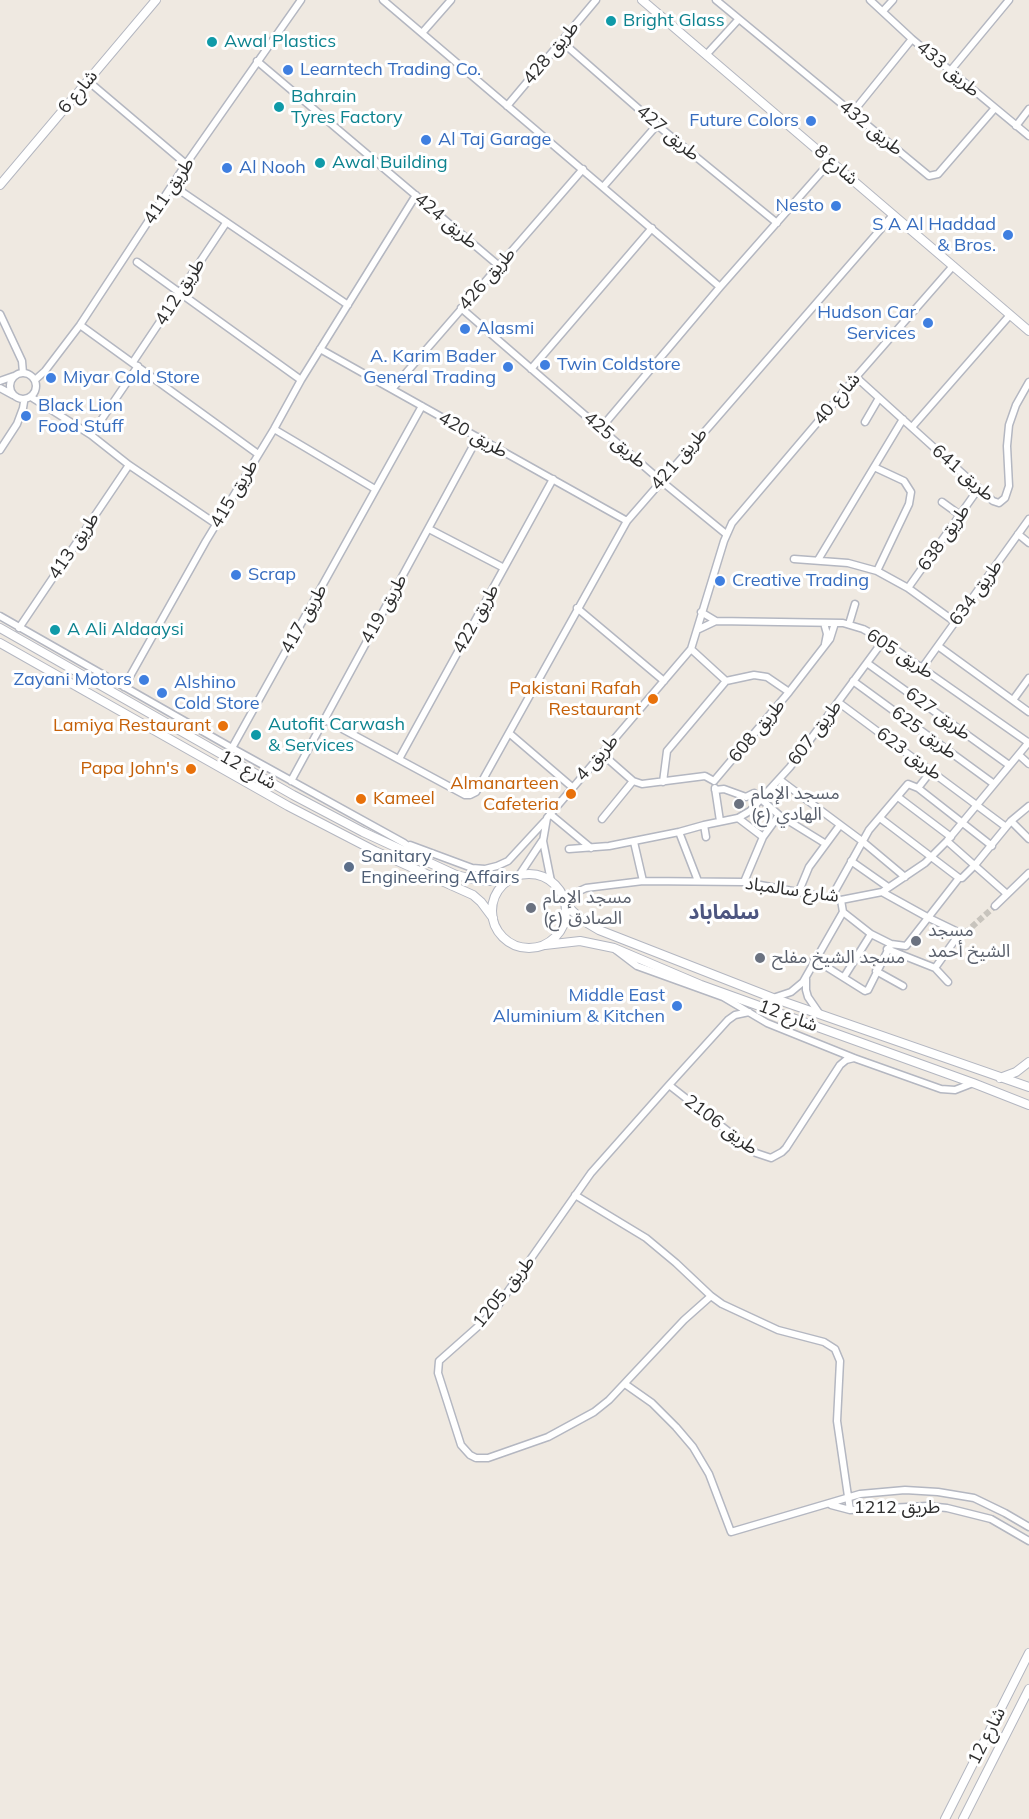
<!DOCTYPE html>
<meta charset="utf-8">
<style>
body{margin:0}
canvas{display:block;background:#efe9e1}
</style>
<canvas width="1029" height="1819"></canvas>
<script>
const context = document.querySelector('canvas').getContext('2d');
context.lineJoin = 'round';
const poly = rows => new Path2D(rows.map(r => 'M' + r).join(''));
function stroke(path, color, width, dash) { context.strokeStyle = color; context.lineWidth = width; context.lineCap = dash ? 'butt' : 'round'; context.setLineDash(dash || []); context.stroke(path); }
function write(font, color, halo, rows, align = 'center') {
  context.font = font + ' Mulish,"Noto Sans Arabic",sans-serif'; context.lineWidth = 6; context.setLineDash([]); context.textBaseline = 'middle'; context.strokeStyle = halo; context.fillStyle = color; for (const [text, x, y, turn = 0] of rows) {
    context.save(); context.translate(x, y); context.rotate((+turn || 0) * Math.PI / 180); context.textAlign = isNaN(turn) ? turn : align; if (halo) context.strokeText(text, 0, 0); context.fillText(text, 0, 0); context.restore();
  }
}
stroke(poly([
 [965,933,995,906]
]), '#c8c4bd', 6, [6, 3]);
const minor = poly([
 [383,0,720,287],
 [716,0,929,176,938,174,995,108],
 [870,0,912,39,1029,136],
 [883,11,893,0],
 [422,33,451,0],
 [561,41,657,125,777,223],
 [706,55,738,20],
 [257,61,498,265],
 [951,70,1009,0],
 [88,81,186,164],
 [507,106,596,0],
 [853,112,912,39],
 [1016,126,1029,109],
 [172,185,348,305],
 [603,187,657,125],
 [137,262,301,380],
 [461,308,660,480,726,534],
 [0,314,22,361,23,373],
 [80,325,258,454],
 [320,349,627,521],
 [133,362,226,223],
 [531,369,652,228],
 '10 386a13 13 0 1 1 26 0a13 13 0 1 1-26 0Z',
 [856,377,993,501,999,503,1005,498,1009,486,1007,446,1009,425,1016,405,1029,382],
 [35,380,45,371,80,325,186,164,301,0],
 [0,381,14,376],
 [0,388,13,395],
 [392,389,583,169],
 [31,397,91,435,129,465,216,524],
 [865,422,879,398],
 [912,427,1010,315],
 [601,428,720,287,831,161],
 [274,429,375,489],
 [91,435,138,366],
 [0,450,17,424,23,408,24,402,23,399],
 [874,467,904,481,911,492,909,504,877,571],
 [942,502,960,515],
 [429,529,504,568],
 [1018,534,1029,543],
 [794,559,848,563,877,571,908,588,955,622],
 [818,560,903,419],
 [908,588,979,488],
 [577,608,664,681],
 [701,612,716,621,843,623,863,629,876,636,1029,743],
 [0,616,232,748,404,843,425,859],
 [824,623,827,634,825,644],
 [849,624,855,604],
 [19,628,129,465],
 [697,630,716,621],
 [938,646,1029,712],
 [691,649,726,681],
 [867,663,1009,765],
 [922,668,1029,519],
 [853,681,994,784],
 [124,687,206,541,274,429,301,380,416,195],
 [1013,700,1029,678],
 [838,702,1006,827],
 [324,719,465,795,470,795,476,792,627,521,893,215],
 [509,733,572,787],
 [232,748,422,406],
 [601,753,633,781,642,784,705,776,714,781],
 [1019,755,1029,764],
 [399,759,553,479],
 [780,780,862,841,905,877],
 [291,781,478,437],
 [714,781,789,692,830,639,835,623],
 [663,782,667,751,726,681,754,675,767,677,789,692],
 [715,788,720,821],
 [918,788,932,770],
 [715,790,724,789,746,797,754,793,779,815,826,844],
 [898,797,951,837],
 [550,814,591,848],
 [738,818,763,837],
 [880,818,959,878],
 [602,819,633,781],
 [1011,821,1029,839],
 [704,825,706,837],
 [679,832,698,881],
 [947,841,1007,894],
 [634,842,643,881],
 [410,845,472,868,485,869,497,866,508,861,545,821],
 [569,849,609,846,679,832,704,825,738,818,750,811,790,767,883,641],
 [851,861,888,887],
 [520,874,542,841],
 [551,881,543,841,547,818,691,649,724,541,732,523,856,377,953,266],
 [744,882,763,837,779,815],
 [799,891,809,867,840,825],
 [882,892,929,918,960,933,965,933],
 [831,898,869,830,908,784,918,788,992,846],
 [566,901,575,893,586,888,643,881,744,882,841,900,882,892,925,863,947,841,1029,742],
 [995,906,1029,873],
 [843,912,871,934,891,944,906,946,959,878,962,878,975,865,1011,821,1029,806],
 [887,949,935,968,948,982],
 [616,950,637,966,723,997,767,1023,854,1058,941,1089,955,1090,973,1083],
 [814,959,865,991,868,990,891,944],
 [935,968,960,933],
 [876,971,903,986],
 [844,977,871,934],
 [806,979,806,990,808,997,819,1013],
 [773,998,791,992,803,982,843,912,841,900],
 [669,1085,756,1153,771,1158,782,1152,786,1148,840,1065,846,1060,854,1058],
 [575,1195,646,1238,676,1263,711,1296,722,1304,778,1330,824,1342,835,1349,840,1361,837,1421,850,1510],
 [711,1296,684,1320,609,1400,594,1412,548,1437,488,1458,476,1458,470,1455,461,1445,438,1373,439,1361,483,1322,499,1304,591,1173,669,1085,728,1020,735,1015,749,1012],
 [625,1384,652,1403,676,1427,693,1447,709,1474,731,1532,860,1494,905,1490,938,1492,974,1498,1005,1513,1029,1527],
 [831,1505,850,1510,927,1506,947,1508,991,1519,1029,1541]
]);
const tertiary = poly([
 [642,0,1029,331],
 [0,185,156,0],
 [0,628,293,795,363,832,456,875,481,881,507,881],
 [0,643,288,806,375,851,473,895,481,902,493,918],
 '492 911a37 37 0 1 1 74 0a37 37 0 1 1-74 0Z',
 [566,905,582,920,599,930,773,998,1029,1087],
 [545,945,580,941,614,948,701,985,973,1083,1029,1105],
 [1000,1078,1016,1072,1029,1062],
 [945,1819,1029,1653],
 [963,1819,1029,1689]
]);
stroke(minor, '#b4b7c1', 9);
stroke(tertiary, '#b4b7c1', 10);
stroke(minor, '#fff', 6);
stroke(tertiary, '#fff', 8);
for (const [x, y, r, color] of [
 [611,21,6,"#0f9aa8"],
 [212,42,6,"#0f9aa8"],
 [288,70,6,"#3f7fe0"],
 [279,107,6,"#0f9aa8"],
 [811,121,6,"#3f7fe0"],
 [426,140,6,"#3f7fe0"],
 [320,163,6,"#0f9aa8"],
 [227,168,6,"#3f7fe0"],
 [836,206,6,"#3f7fe0"],
 [1008,235,6,"#3f7fe0"],
 [928,323,6,"#3f7fe0"],
 [465,329,6,"#3f7fe0"],
 [545,365,6,"#3f7fe0"],
 [508,367,6,"#3f7fe0"],
 [51,378,6,"#3f7fe0"],
 [26,416,6,"#3f7fe0"],
 [236,575,6,"#3f7fe0"],
 [720,581,6,"#3f7fe0"],
 [55,630,6,"#0f9aa8"],
 [144,680,6,"#3f7fe0"],
 [162,693,6,"#3f7fe0"],
 [653,699,6,"#e8710a"],
 [223,726,6,"#e8710a"],
 [256,735,6,"#0f9aa8"],
 [191,769,6,"#e8710a"],
 [571,794,6,"#e8710a"],
 [361,799,6,"#e8710a"],
 [739,804,6,"#6b7280"],
 [349,867,6,"#5c6f8a"],
 [531,908,6,"#6b7280"],
 [916,941,6,"#6b7280"],
 [760,958,6,"#6b7280"],
 [677,1006,6,"#3f7fe0"]
]) { const dot = new Path2D(); dot.arc(x, y, r, 0, 2 * Math.PI); context.fillStyle = color; context.fill(dot); stroke(dot, '#fff', 2); }
write('18px', '#0d838f', '#fff', [
 ["Bright Glass",623,21],
 ["Awal Plastics",224,42],
 ["Bahrain",291,97],
 ["Tyres Factory",291,118],
 ["Awal Building",332,163],
 ["A Ali Aldaaysi",67,630],
 ["Autofit Carwash",268,725],
 ["& Services",268,746]
], 'left');
write('18px', '#2e2e2e', '#fff', [
 ["طريق 428",551,53,-50],
 ["طريق 433",948,69,40],
 ["شارع 6",78,92,-50],
 ["طريق 432",871,128,39],
 ["طريق 427",668,133,40],
 ["شارع 8",836,165,41],
 ["طريق 411",169,191,-56],
 ["طريق 424",446,221,40],
 ["طريق 426",487,279,-49],
 ["طريق 412",180,292,-57],
 ["شارع 40",837,399,-50],
 ["طريق 420",473,435,29],
 ["طريق 425",615,440,41],
 ["طريق 421",679,459,-49],
 ["طريق 641",963,473,41],
 ["طريق 415",234,494,-59],
 ["طريق 638",944,538,-55],
 ["طريق 413",74,546,-56],
 ["طريق 634",976,593,-54],
 ["طريق 419",384,609,-61],
 ["طريق 417",304,619,-61],
 ["طريق 422",476,619,-61],
 ["طريق 605",900,654,33],
 ["طريق 627",938,714,36],
 ["طريق 608",757,731,-50],
 ["طريق 607",815,733,-53],
 ["طريق 625",924,733,36],
 ["طريق 623",909,754,36],
 ["طريق 4",597,758,-49],
 ["شارع 12",248,770,29],
 ["شارع سالمباد",792,890,8],
 ["شارع 12",788,1016,20],
 ["طريق 2106",721,1125,37],
 ["طريق 1205",504,1292,-51],
 ["طريق 1212",897,1508],
 ["شارع 12",987,1736,-63]
]);
write('18px', '#366cbe', '#fff', [
 ["Learntech Trading Co.",300,70],
 ["Future Colors",799,121,"right"],
 ["Al Taj Garage",438,140],
 ["Al Nooh",239,168],
 ["Nesto",824,206,"right"],
 ["S A Al Haddad",996,225,"right"],
 ["& Bros.",996,246,"right"],
 ["Hudson Car",916,313,"right"],
 ["Services",916,334,"right"],
 ["Alasmi",477,329],
 ["A. Karim Bader",496,357,"right"],
 ["General Trading",496,378,"right"],
 ["Twin Coldstore",557,365],
 ["Miyar Cold Store",63,378],
 ["Black Lion",38,406],
 ["Food Stuff",38,427],
 ["Scrap",248,575],
 ["Creative Trading",732,581],
 ["Zayani Motors",132,680,"right"],
 ["Alshino",174,683],
 ["Cold Store",174,704],
 ["Middle East",665,996,"right"],
 ["Aluminium & Kitchen",665,1017,"right"]
], 'left');
write('18px', '#c56008', '#fff', [
 ["Pakistani Rafah",641,689],
 ["Restaurant",641,710],
 ["Lamiya Restaurant",211,726],
 ["Papa John's",179,769],
 ["Almanarteen",559,784],
 ["Cafeteria",559,805],
 ["Kameel",373,799,"left"]
], 'right');
write('18px', '#5b616d', '#fff', [
 ["مسجد الإمام",751,794],
 ["الهادي (ع)",751,815],
 ["مسجد الإمام",543,898],
 ["الصادق (ع)",543,919],
 ["مسجد",928,931],
 ["الشيخ أحمد",928,952],
 ["مسجد الشيخ مفلح",772,958]
], 'left');
write('18px', '#4e5e75', '#fff', [
 ["Sanitary",361,857],
 ["Engineering Affairs",361,878]
], 'left');
write('bold 21px', '#4d5680', '#fff', [
 ["سلماباد",724,913]
]);
</script>
